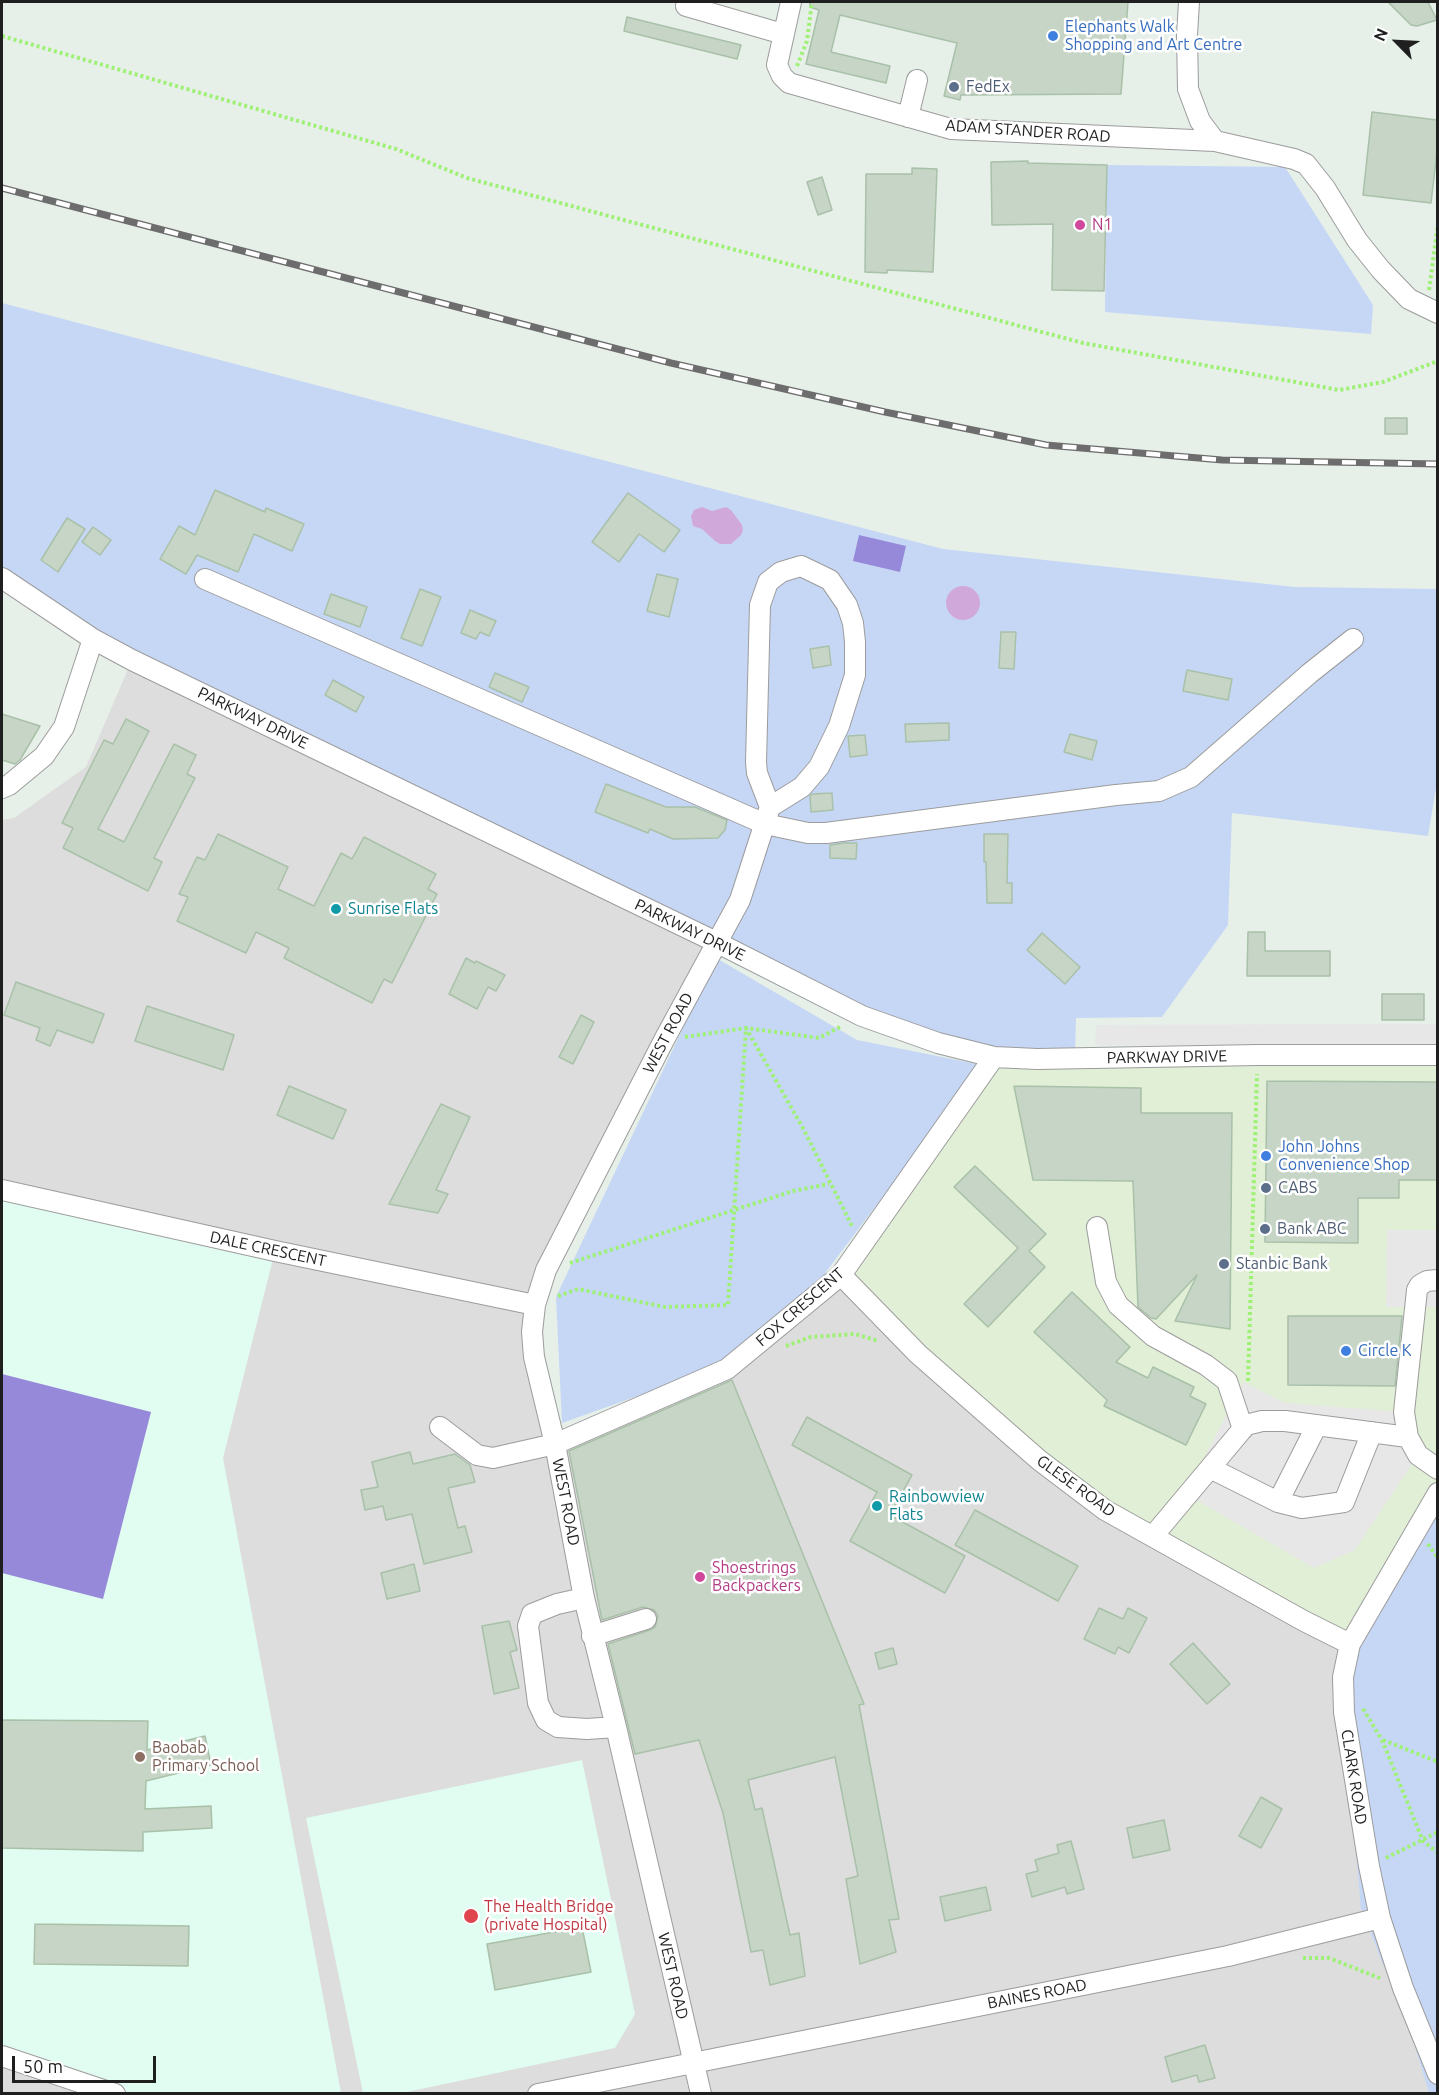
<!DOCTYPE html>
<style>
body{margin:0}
#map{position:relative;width:1439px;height:2095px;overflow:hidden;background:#e6efe8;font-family:Ubuntu,sans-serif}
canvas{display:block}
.frame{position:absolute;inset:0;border:3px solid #1f1f1f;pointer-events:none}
.north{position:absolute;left:1367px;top:12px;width:60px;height:60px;-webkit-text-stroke:4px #fff;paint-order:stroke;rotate:294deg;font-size:16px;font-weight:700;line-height:24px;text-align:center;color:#1f1f1f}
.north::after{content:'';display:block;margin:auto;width:21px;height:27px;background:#1f1f1f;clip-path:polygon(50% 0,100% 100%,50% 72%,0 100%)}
.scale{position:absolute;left:12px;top:2056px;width:144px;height:27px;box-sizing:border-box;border:3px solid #1f1f1f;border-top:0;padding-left:8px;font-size:18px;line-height:21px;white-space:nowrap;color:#1f1f1f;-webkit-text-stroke:4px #fff;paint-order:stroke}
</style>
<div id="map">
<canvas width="1439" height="2095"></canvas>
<div class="frame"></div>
<div class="north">N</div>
<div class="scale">50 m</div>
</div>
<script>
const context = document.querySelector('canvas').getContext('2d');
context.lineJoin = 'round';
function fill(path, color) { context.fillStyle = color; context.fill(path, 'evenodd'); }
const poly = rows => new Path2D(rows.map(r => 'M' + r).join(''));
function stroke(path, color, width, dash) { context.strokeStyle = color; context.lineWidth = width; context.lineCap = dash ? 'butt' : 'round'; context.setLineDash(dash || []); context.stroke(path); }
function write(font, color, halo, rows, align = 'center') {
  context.font = font + ' Ubuntu,sans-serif'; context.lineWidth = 5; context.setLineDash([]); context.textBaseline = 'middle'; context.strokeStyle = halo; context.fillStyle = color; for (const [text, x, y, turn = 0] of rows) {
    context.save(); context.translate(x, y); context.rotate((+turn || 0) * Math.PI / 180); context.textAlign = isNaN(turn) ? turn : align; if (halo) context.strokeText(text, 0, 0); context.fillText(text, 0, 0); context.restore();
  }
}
fill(poly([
 [132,660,716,942,535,1305,555,1444,727,1369,841,1275,1350,1644,1412,2037,1429,2093,2,2093,2,820,14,818,86,767]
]), '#dcdddc');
fill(poly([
 [1437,1055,1437,1493,1350,1644,1105,1510,841,1275,994,1057]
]), '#e0efd6');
fill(poly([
 [2,1190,275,1251,223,1458,341,2093,115,2093,2,2056],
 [582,1760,635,2014,615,2048,402,2093,363,2093,306,1818]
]), '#e1fdf1');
fill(poly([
 [1107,165,1285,167,1373,305,1371,334,1105,312],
 [2,303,943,549,1295,587,1437,589,1437,782,1428,836,1232,813,1228,925,1162,1017,1076,1018,1075,1051,989,1054,850,1008,125,652,2,577],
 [716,958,857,1040,982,1065,823,1276,708,1371,562,1423,556,1297],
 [1437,1493,1437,2093,1429,2093,1412,2037,1361,1909,1344,1712,1343,1677]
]), '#c6d7f6');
fill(poly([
 [859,535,906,546,900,572,853,561],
 [2,1374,151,1412,103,1599,2,1573]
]), '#9789d9');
fill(poly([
 [1437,1024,1437,1047,1095,1045,1096,1025],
 [1387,1230,1437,1230,1437,1307,1386,1307],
 [1243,1382,1285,1403,1404,1412,1418,1455,1355,1550,1314,1568,1186,1494]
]), '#e7e7e7');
fill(poly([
 [702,507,712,511,726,507,731,510,742,525,743,530,741,535,731,544,720,544,715,541,702,529,693,526,691,516,694,510],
 '946 603a17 17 0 1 1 34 0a17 17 0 1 1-34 0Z'
]), '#d0a9da');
const building = poly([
 [810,2,1128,2,1121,94,961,95,960,100,944,96,957,43,840,15,831,52,890,66,886,83,806,64,819,10,810,7,810,2],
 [1388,2,1428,2,1437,20,1417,26,1411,25,1388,2],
 [627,17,741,45,737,59,624,31,627,17],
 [1372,112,1437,120,1437,152,1431,203,1363,195,1372,112],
 [1028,161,1028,163,1107,165,1104,291,1052,290,1053,224,992,225,991,162,1028,161],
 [912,168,937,169,933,272,887,270,887,273,865,272,866,174,912,174,912,168],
 [822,177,832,210,818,215,807,182,822,177],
 [1385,418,1407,418,1407,434,1385,434,1385,418],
 [215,490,265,512,266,508,304,524,292,551,254,534,238,572,197,555,186,574,160,559,179,526,195,535,215,490],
 [628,493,680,530,664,552,639,534,619,562,592,542,628,493],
 [67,518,85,529,58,572,41,560,67,518],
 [93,527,111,540,100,555,82,542,93,527],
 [657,574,678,579,669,617,647,611,657,574],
 [420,589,441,597,422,646,401,638,420,589],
 [331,594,367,607,360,627,324,614,331,594],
 [470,610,496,621,489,636,480,632,476,639,461,633,470,610],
 [1001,632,1016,632,1014,669,999,668,1001,632],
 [829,646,831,665,813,668,810,649,829,646],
 [1187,670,1232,679,1228,700,1183,691,1187,670],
 [495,673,529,687,522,702,489,687,495,673],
 [333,680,364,697,356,712,325,695,333,680],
 [2,714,40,726,20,760,15,764,2,760,2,714],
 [126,719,149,731,98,829,124,842,174,744,196,755,187,774,195,778,154,858,162,862,148,891,63,848,73,828,62,823,104,740,113,744,126,719],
 [949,723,949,740,906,742,905,724,949,723],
 [1070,734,1097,741,1092,760,1064,752,1070,734],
 [865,735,867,755,850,757,848,736,865,735],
 [606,784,666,807,695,807,727,820,725,830,718,838,673,839,650,829,648,833,595,812,606,784],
 [832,793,833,810,811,812,810,796,812,794,832,793],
 [218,834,288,867,278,889,314,906,341,853,352,859,364,837,436,874,428,889,437,894,392,983,384,979,372,1003,284,958,289,948,256,932,246,953,177,921,188,897,179,894,197,857,205,860,218,834],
 [984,834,1008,834,1007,883,1012,883,1012,903,987,903,986,862,984,862,984,834],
 [844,843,857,843,856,859,830,858,830,845,844,843],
 [1248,932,1265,932,1265,951,1330,951,1330,976,1247,976,1248,932],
 [1042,933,1080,967,1065,984,1027,950,1042,933],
 [466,958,475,963,476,961,505,975,496,991,488,987,477,1009,449,994,466,958],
 [16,982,104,1014,93,1043,57,1030,50,1046,36,1040,40,1028,4,1015,16,982],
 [1382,994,1424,994,1424,1020,1382,1020,1382,994],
 [147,1006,234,1035,223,1070,135,1041,147,1006],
 [581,1015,594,1022,573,1064,559,1057,581,1015],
 [1267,1081,1437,1082,1437,1180,1399,1180,1399,1198,1358,1198,1358,1243,1265,1242,1267,1081],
 [289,1086,346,1110,333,1139,277,1115,289,1086],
 [1014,1086,1141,1088,1141,1113,1232,1113,1230,1329,1175,1321,1197,1275,1156,1319,1151,1318,1138,1307,1133,1181,1033,1180,1014,1086],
 [441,1104,470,1117,436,1190,448,1194,438,1213,389,1204,441,1104],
 [975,1166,1046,1234,1029,1251,1045,1267,988,1327,964,1304,1018,1248,954,1187,975,1166],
 [1072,1292,1130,1347,1116,1362,1148,1378,1153,1367,1194,1387,1190,1396,1206,1404,1186,1445,1104,1406,1107,1400,1034,1332,1072,1292],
 [1288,1316,1402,1316,1395,1386,1288,1385,1288,1316],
 [732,1380,864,1704,859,1705,899,1919,889,1920,896,1952,860,1964,846,1879,858,1876,835,1757,748,1780,755,1810,762,1808,790,1935,799,1933,805,1976,770,1985,763,1950,751,1952,723,1813,699,1740,635,1754,608,1644,650,1630,655,1627,658,1616,654,1610,643,1607,602,1620,569,1451,732,1380],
 [807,1417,912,1475,890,1515,965,1556,945,1593,850,1541,877,1492,792,1445,807,1417],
 [410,1452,413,1464,455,1454,470,1465,475,1482,448,1488,458,1528,465,1526,472,1552,424,1564,412,1514,386,1520,383,1506,365,1510,361,1490,378,1487,372,1462,410,1452],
 [975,1510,1078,1566,1058,1601,955,1545,975,1510],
 [414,1564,420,1591,387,1599,381,1573,414,1564],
 [1099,1608,1123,1619,1128,1608,1147,1618,1129,1653,1118,1647,1115,1654,1084,1639,1099,1608],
 [509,1621,517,1650,510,1652,519,1688,494,1694,482,1626,509,1621],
 [1193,1643,1230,1684,1207,1704,1170,1664,1193,1643],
 [893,1648,897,1664,879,1669,875,1653,893,1648],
 [2,1720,148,1721,147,1750,205,1736,211,1765,146,1781,145,1809,211,1806,212,1828,143,1832,143,1851,2,1848,2,1720],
 [1261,1797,1282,1809,1261,1848,1239,1836,1261,1797],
 [1164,1820,1170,1850,1133,1858,1127,1828,1164,1820],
 [1071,1841,1084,1889,1067,1894,1065,1887,1032,1897,1026,1874,1038,1871,1035,1860,1059,1853,1057,1845,1071,1841],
 [986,1887,991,1910,945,1921,940,1897,986,1887],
 [35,1924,189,1926,188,1966,34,1964,35,1924],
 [582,1927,591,1972,495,1990,487,1944,582,1927],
 [1205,2045,1215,2078,1199,2082,1197,2075,1172,2082,1165,2057,1205,2045]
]);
fill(building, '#c6d5c6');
stroke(building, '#a9c0a9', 1.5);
const minor = poly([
 [791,2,777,65,782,76,789,83,951,129,1215,141,1294,159,1306,164,1325,188,1357,240,1381,270,1409,299,1438,313],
 [1189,2,1187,35,1188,89,1200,121,1215,141],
 [686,6,783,34],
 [908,117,917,80],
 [2,578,93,639,132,660,716,942,862,1016,938,1043,994,1057,1037,1059,1258,1055,1438,1055],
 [205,579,765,824,808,833,826,833,1116,795,1159,791,1191,777,1310,673,1353,639],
 [2,788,9,785,44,756,64,727,93,639],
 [2,1190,275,1251,535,1305],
 [1097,1227,1106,1282,1118,1305,1153,1336,1206,1365,1227,1381,1243,1429],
 [841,1275,918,1354,1039,1460,1105,1510,1304,1621,1350,1644],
 [1438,1280,1427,1281,1420,1285,1417,1290,1404,1412,1408,1437,1418,1455,1438,1469],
 [440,1427,477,1455,493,1458,555,1444,727,1369,841,1275,994,1057],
 [1210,1468,1278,1502,1302,1508,1344,1502,1372,1432],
 [1438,1493,1350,1644,1343,1677,1344,1712,1369,1866,1380,1918,1403,1988,1438,2074],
 [1278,1502,1317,1425],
 [1153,1536,1246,1425,1262,1421,1285,1421,1408,1437],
 [584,1598,557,1604,532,1614,528,1626,538,1703,546,1720,558,1727,587,1729,616,1727],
 [592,1636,646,1619],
 [2,2056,115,2094],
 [538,2094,1228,1956,1380,1918],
 [701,2094,616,1727,584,1598,555,1444,534,1357,532,1332,535,1305,546,1270,664,1040,740,900,770,807,757,773,756,762,760,605,768,582,781,572,801,566,830,580,847,605,853,623,855,642,855,675,839,726,819,767,802,787,770,807]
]);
stroke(minor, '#9c9c9c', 22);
stroke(poly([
 [2,36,396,149,467,178,1083,343,1339,390,1383,382,1438,361],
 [797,66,807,41,812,2],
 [1429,290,1438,224],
 [685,1037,746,1028,819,1038,842,1026],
 [570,1263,793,1191,829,1184],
 [558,1296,578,1289,665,1307,728,1305,746,1028,804,1130,853,1228],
 [786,1346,811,1337,855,1334,878,1341],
 [1248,1381,1257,1074],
 [1428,1544,1438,1558],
 [1363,1709,1382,1740,1423,1841,1438,1853],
 [1383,1740,1438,1762],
 [1386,1858,1438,1832],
 [1303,1958,1329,1958,1382,1979]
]), '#9ef175', 4, [3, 3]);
stroke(minor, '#fff', 20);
const rail = poly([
 [2,188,671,363,885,412,1046,445,1222,460,1438,464]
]);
stroke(rail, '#6d6d6d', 7);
stroke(rail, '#fff', 4.5, [14]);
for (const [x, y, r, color] of [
 [1053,36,6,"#3f7fe0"],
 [954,87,6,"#5c6f8a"],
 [1080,225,6,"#d1479c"],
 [336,909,6,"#0f9aa8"],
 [1266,1156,6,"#3f7fe0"],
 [1266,1188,6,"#5c6f8a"],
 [1265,1229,6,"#5c6f8a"],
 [1224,1264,6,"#5c6f8a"],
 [1346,1351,6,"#3f7fe0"],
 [877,1506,6,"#0f9aa8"],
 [700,1577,6,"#d1479c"],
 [140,1757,6,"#8d6e63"],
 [471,1916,8,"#e0444e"]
]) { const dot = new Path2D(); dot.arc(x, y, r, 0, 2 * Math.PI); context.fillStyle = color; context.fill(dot); stroke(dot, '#fff', 2); }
write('16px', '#366cbe', '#fff', [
 ["Elephants Walk",1065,27],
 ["Shopping and Art Centre",1065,45],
 ["John Johns",1278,1147],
 ["Convenience Shop",1278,1165],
 ["Circle K",1358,1351]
], 'left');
write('16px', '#4e5e75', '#fff', [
 ["FedEx",966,87],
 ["CABS",1278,1188],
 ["Bank ABC",1277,1229],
 ["Stanbic Bank",1236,1264]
], 'left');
write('16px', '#1f1f1f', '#fff', [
 ["ADAM STANDER ROAD",1028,131,4],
 ["PARKWAY DRIVE",253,718,26],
 ["PARKWAY DRIVE",690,930,26],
 ["WEST ROAD",668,1033,-62],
 ["PARKWAY DRIVE",1167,1057,-1],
 ["DALE CRESCENT",268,1249,12],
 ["FOX CRESCENT",800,1307,-41],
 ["GLESE ROAD",1076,1486,36],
 ["WEST ROAD",566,1502,79],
 ["CLARK ROAD",1354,1777,81],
 ["WEST ROAD",673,1976,77],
 ["BAINES ROAD",1037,1994,-11]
]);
write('16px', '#b23c85', '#fff', [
 ["N1",1092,225],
 ["Shoestrings",712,1568],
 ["Backpackers",712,1586]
], 'left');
write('16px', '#0d838f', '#fff', [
 ["Sunrise Flats",348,909],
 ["Rainbowview",889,1497],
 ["Flats",889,1515]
], 'left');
write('16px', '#785e54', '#fff', [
 ["Baobab",152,1748],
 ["Primary School",152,1766]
], 'left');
write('16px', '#be3a42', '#fff', [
 ["The Health Bridge",484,1907],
 ["(private Hospital)",484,1925]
], 'left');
</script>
